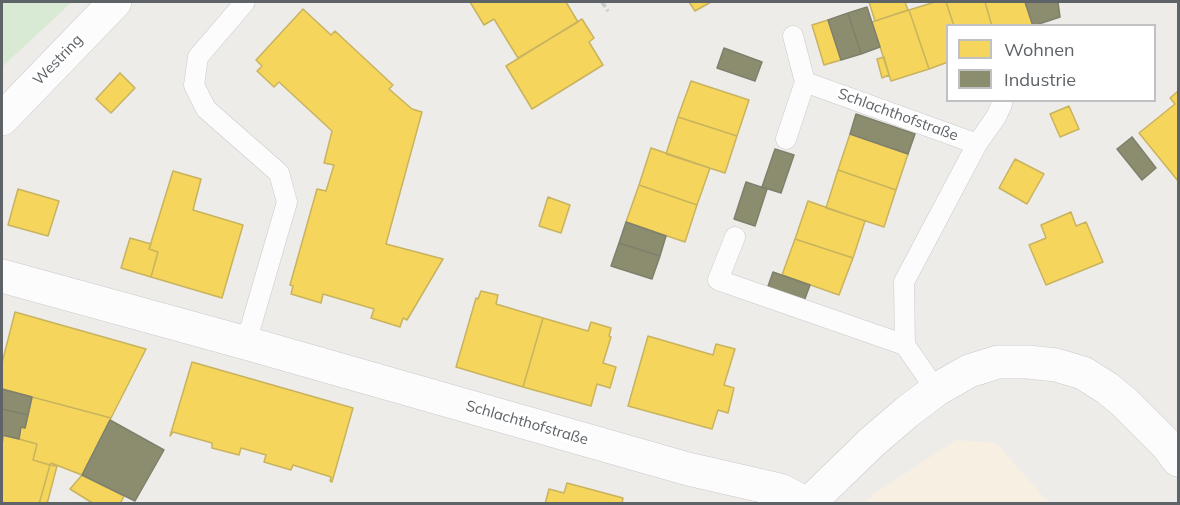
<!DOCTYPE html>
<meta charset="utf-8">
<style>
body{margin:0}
#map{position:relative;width:1180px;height:505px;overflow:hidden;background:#eeece9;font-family:Mulish,sans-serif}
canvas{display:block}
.frame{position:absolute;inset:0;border:3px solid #5e6367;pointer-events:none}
.legend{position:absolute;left:946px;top:24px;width:210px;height:78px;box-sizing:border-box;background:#fff;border:2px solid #bfc1c2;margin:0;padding:8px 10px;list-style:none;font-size:18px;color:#5e6367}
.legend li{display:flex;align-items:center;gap:12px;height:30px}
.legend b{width:30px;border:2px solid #bfc1c2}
</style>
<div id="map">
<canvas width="1180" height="505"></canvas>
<div class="frame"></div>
<ul class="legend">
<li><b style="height:16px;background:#f6d55c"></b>Wohnen</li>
<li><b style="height:16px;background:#8c8c6e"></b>Industrie</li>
</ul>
</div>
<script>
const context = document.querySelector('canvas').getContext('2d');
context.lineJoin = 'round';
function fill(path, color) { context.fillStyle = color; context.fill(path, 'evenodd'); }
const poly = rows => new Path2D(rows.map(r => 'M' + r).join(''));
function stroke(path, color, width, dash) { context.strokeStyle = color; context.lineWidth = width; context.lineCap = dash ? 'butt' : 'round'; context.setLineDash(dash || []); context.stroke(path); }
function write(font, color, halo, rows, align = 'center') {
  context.font = font + ' Mulish,sans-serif'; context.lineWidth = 6; context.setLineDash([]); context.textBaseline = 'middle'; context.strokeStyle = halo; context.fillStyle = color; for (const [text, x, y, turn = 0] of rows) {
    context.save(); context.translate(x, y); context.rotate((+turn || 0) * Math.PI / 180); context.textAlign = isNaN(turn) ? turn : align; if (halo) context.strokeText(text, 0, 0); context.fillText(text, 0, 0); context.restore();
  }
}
fill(poly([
 [956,440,996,443,1049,503,864,503,874,494]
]), '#f7efe2');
fill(poly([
 [2,2,72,2,2,67]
]), '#d9ead4');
const homes = poly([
 [470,2,566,2,578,22,518,58,494,19,484,25,470,2],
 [689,2,711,2,695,11,689,2],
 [869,2,905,2,908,10,875,21,869,2],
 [935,2,946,2,954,26,948,26,948,62,929,69,909,10,935,2],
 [946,2,985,2,992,26,954,26,946,2],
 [985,2,1025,2,1033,26,992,26,985,2],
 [303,9,331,35,335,31,393,85,389,89,412,109,422,112,386,244,443,259,407,320,403,318,400,327,371,318,374,309,323,294,321,303,291,294,293,286,290,285,317,189,326,191,334,165,324,163,332,131,279,82,274,87,257,71,262,66,256,60,303,9],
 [909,10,929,69,891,81,872,22,909,10],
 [582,19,594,38,589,42,603,65,532,109,506,66,582,19],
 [828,20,841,60,824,65,812,25,828,20],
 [884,57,889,75,882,78,877,59,884,57],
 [120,73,135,88,111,113,96,99,120,73],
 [691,81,749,100,737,136,678,117,691,81],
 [1178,91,1178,181,1139,133,1175,104,1170,98,1178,91],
 [1069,106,1079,129,1060,137,1050,114,1069,106],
 [678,117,737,136,725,173,666,154,678,117],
 [850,134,908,154,896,190,838,170,850,134],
 [651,148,710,168,697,205,639,185,651,148],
 [1015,159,1044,174,1027,204,999,188,1015,159],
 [838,170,896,190,884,227,826,208,838,170],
 [173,171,201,179,193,210,243,225,222,298,151,277,158,252,149,249,173,171],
 [639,185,697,205,685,242,626,222,639,185],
 [18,189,59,201,48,236,8,225,18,189],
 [548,197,570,205,561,233,539,226,548,197],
 [808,201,865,221,853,258,795,239,808,201],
 [1071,212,1076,226,1086,222,1103,262,1046,285,1029,245,1046,238,1041,225,1071,212],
 [130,238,151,244,149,249,158,252,151,277,121,268,130,238],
 [795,239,853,258,839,295,782,275,795,239],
 [481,291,498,295,496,304,543,318,523,387,456,367,476,298,478,299,481,291],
 [15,312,146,349,111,418,2,389,2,363,15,312],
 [543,318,588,331,591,322,611,328,609,336,611,337,603,363,616,367,610,388,597,384,591,406,523,387,543,318],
 [648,336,713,355,716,344,735,349,724,385,734,388,728,413,718,410,712,429,628,406,648,336],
 [192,362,353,408,332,482,330,481,331,477,293,465,291,470,264,462,266,455,241,448,239,455,212,448,212,443,173,432,170,436,192,362],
 [32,397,111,418,82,475,51,463,50,465,33,460,37,444,19,439,21,427,25,428,32,397],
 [4,435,37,444,33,460,50,465,39,504,2,504,2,445,4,435],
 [50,465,57,466,47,504,39,504,50,465],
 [82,475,124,496,120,504,94,504,70,489,82,475],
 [567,483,623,498,622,504,545,504,549,489,564,493,567,483]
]);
fill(homes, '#f6d55c');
stroke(homes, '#c8b35f', 1.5);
const industry = poly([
 [1025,2,1058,2,1060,17,1033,26,1025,2],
 [867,7,880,47,861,54,848,13,867,7],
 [848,13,861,54,841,60,828,20,848,13],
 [724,48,762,62,755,81,717,68,724,48],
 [856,114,915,134,908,154,850,134,856,114],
 [1132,137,1156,168,1142,180,1117,149,1132,137],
 [775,149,794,155,781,193,762,187,775,149],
 [746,182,767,189,755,226,734,219,746,182],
 [626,222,666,236,660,256,619,243,626,222],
 [619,243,660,256,652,279,611,266,619,243],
 [773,272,810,285,803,304,766,292,773,272],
 [2,389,32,397,28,415,2,409,2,389],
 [2,409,28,415,25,428,21,427,19,439,2,435,2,409],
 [110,420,164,450,135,501,82,475,110,420]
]);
fill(industry, '#8c8c6e');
stroke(industry, '#7e806c', 1.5);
const lane = poly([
 [245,2,198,57,194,85,206,109,279,173,287,202,246,343],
 [793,36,805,82],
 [786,139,805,82,977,144,904,282,905,345],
 [977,144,996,117,1002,104,1001,100],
 [735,237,718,280,905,345,936,390]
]);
const street = poly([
 [2,119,115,2],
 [2,276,246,343,688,469,780,490,807,504],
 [808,504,872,442,907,412,936,390,969,371,998,362,1028,362,1056,365,1083,373,1107,388,1124,402,1167,445,1178,460]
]);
stroke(lane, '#cac9ca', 21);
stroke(street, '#cac9ca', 34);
stroke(poly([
 [602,2,608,11]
]), '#c9ceca', 4, [6, 3]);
stroke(lane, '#fcfcfc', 20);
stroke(street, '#fcfcfc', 33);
write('15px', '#5e6367', '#fff', [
 ["Westring",58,60,-46],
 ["Schlachthofstraße",898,115,20],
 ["Schlachthofstraße",527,423,16]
]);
</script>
